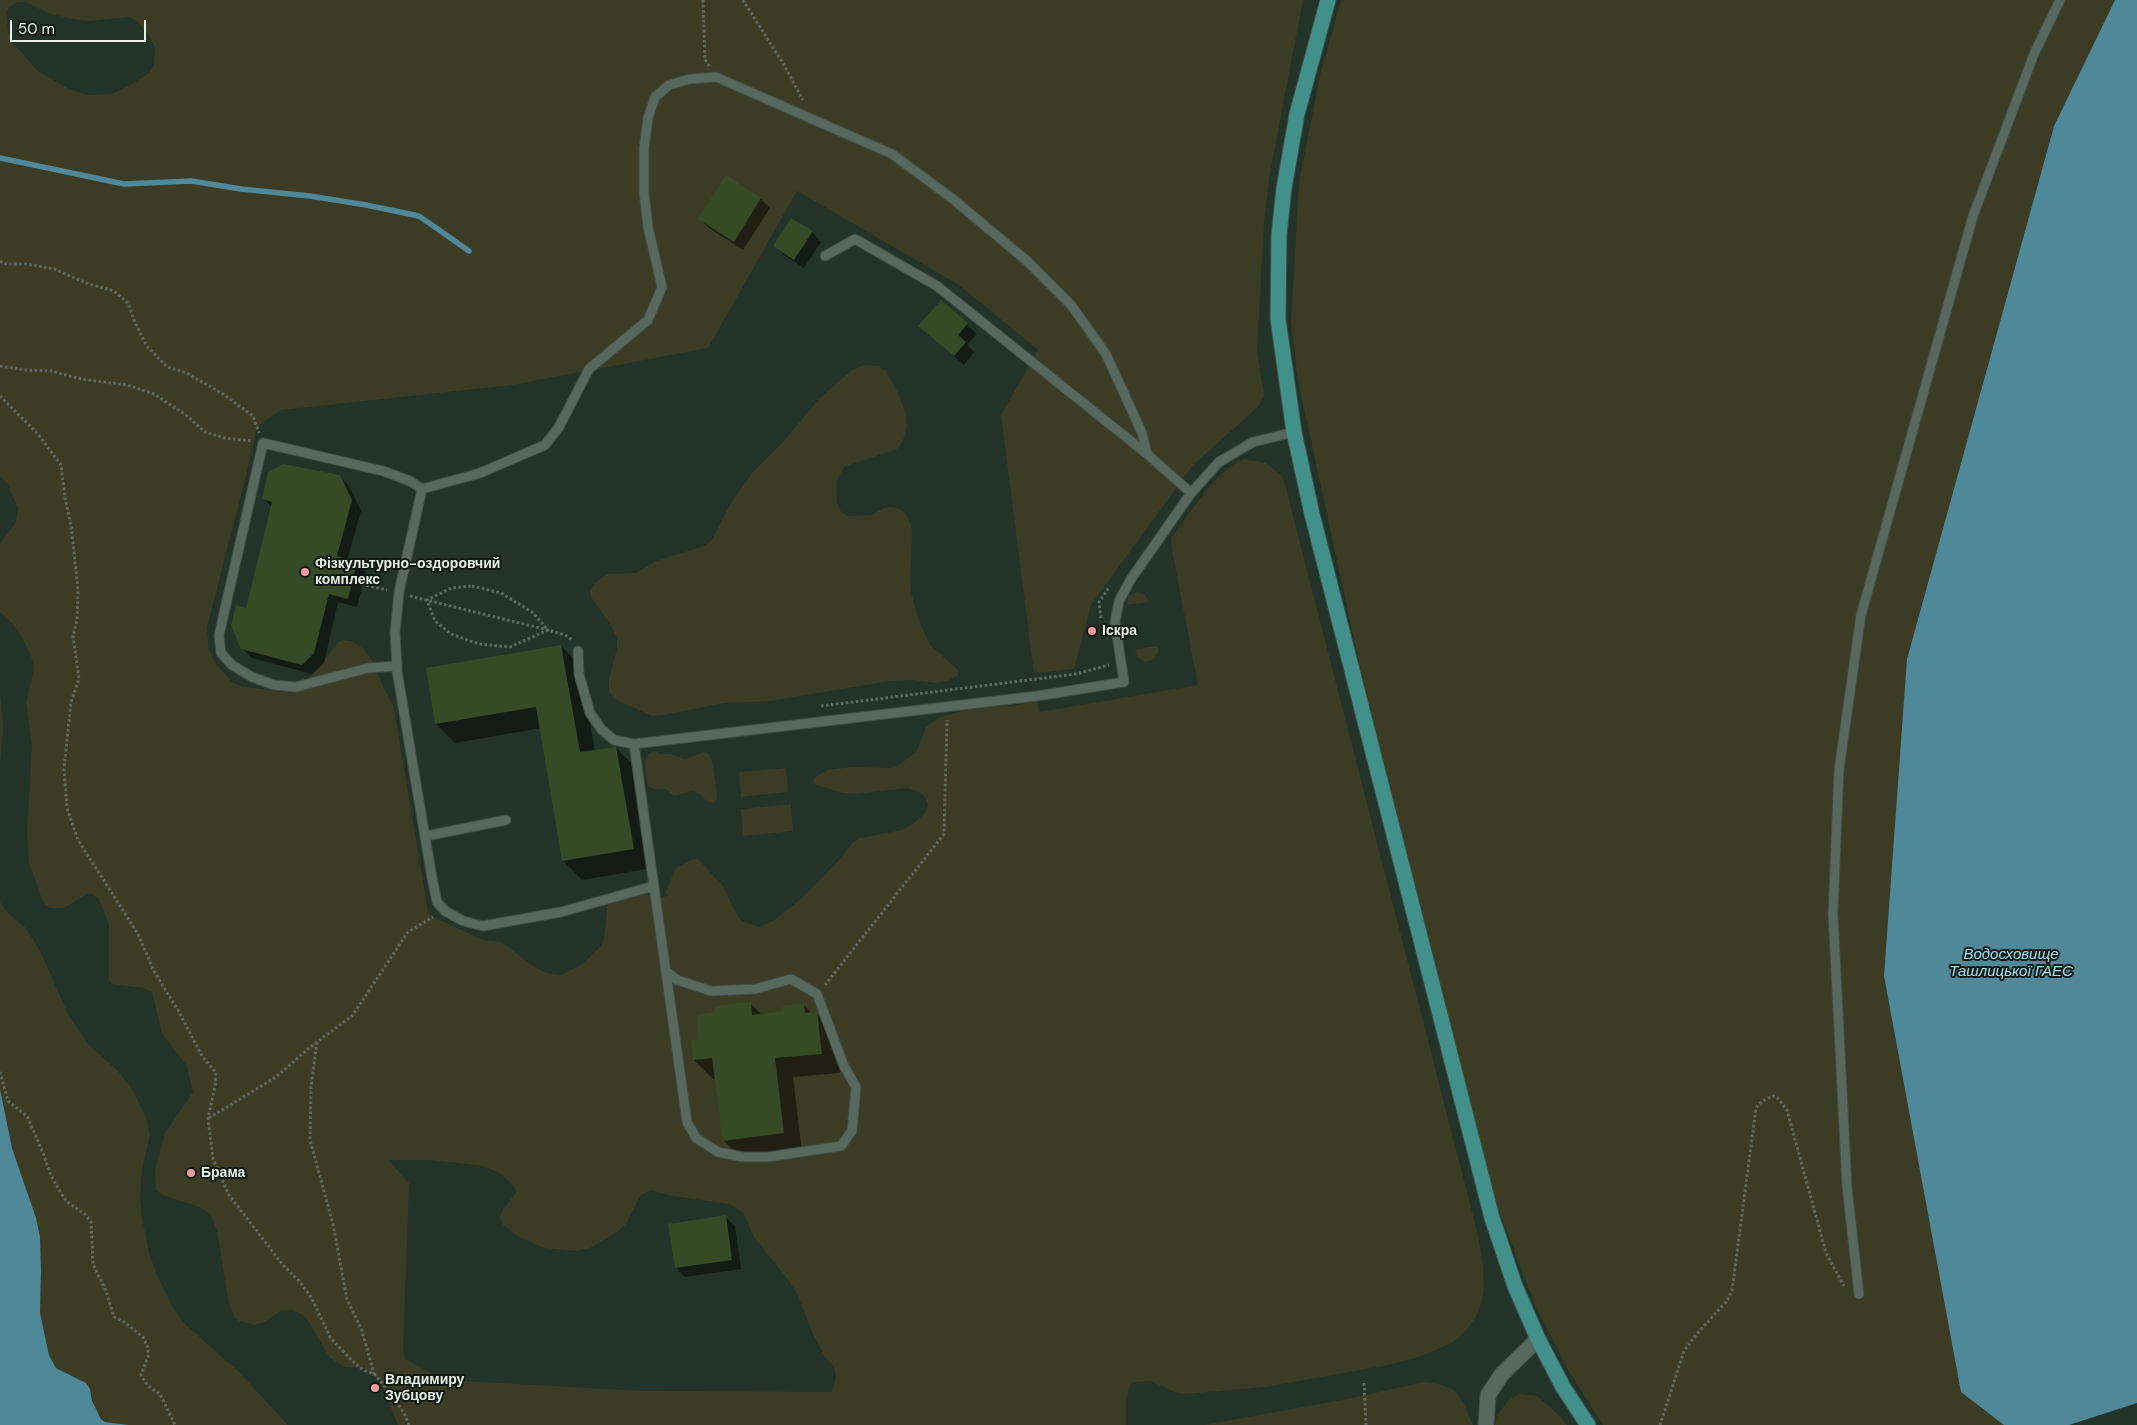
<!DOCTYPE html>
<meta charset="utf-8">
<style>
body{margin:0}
#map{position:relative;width:2137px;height:1425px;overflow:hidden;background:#22332a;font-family:"DM Sans",sans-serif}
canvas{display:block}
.scale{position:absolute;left:10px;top:20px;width:136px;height:22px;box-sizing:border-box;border:2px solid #e6f0eb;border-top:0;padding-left:6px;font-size:15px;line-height:18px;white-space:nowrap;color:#e6f0eb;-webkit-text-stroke:4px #111915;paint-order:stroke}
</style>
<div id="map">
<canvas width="2137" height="1425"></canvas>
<div class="scale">50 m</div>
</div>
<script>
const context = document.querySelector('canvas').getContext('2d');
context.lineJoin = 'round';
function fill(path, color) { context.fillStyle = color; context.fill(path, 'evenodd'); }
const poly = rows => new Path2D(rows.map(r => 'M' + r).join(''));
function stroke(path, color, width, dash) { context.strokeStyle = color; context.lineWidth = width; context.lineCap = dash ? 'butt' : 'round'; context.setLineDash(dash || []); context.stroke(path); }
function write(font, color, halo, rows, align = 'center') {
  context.font = font + ' "DM Sans",sans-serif'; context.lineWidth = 4; context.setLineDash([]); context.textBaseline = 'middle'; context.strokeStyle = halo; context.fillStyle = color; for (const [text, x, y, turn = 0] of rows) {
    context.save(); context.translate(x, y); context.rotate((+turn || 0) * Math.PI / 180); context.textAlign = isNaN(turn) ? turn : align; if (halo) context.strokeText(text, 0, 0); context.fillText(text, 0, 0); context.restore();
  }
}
fill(poly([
 [0,0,1303,0,1270,173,1264,223,1257,352,1264,395,1258,407,1193,465,1091,605,1074,669,1034,673,1001,415,1038,350,959,285,797,191,708,348,512,385,281,410,261,423,256,432,246,476,207,627,209,650,216,664,232,682,240,686,283,692,295,689,316,671,338,642,343,640,351,641,364,649,374,663,382,684,394,708,428,911,431,916,483,940,502,942,531,965,546,973,561,975,584,963,601,946,604,939,608,902,611,897,619,890,630,887,657,898,662,898,668,895,666,894,666,891,676,868,693,859,698,859,723,886,737,915,742,921,758,927,773,921,801,899,842,857,852,843,860,838,902,830,912,825,925,813,928,805,924,796,919,792,908,788,854,794,843,793,817,785,813,782,814,778,827,770,852,767,891,768,899,765,917,751,926,727,938,718,969,709,1017,705,1037,701,1039,712,1198,685,1172,550,1171,538,1204,493,1217,478,1236,462,1244,459,1266,463,1283,477,1478,1235,1483,1265,1484,1286,1482,1301,1476,1317,1465,1332,1452,1343,1419,1357,1383,1366,1266,1387,1184,1394,1175,1392,1150,1381,1135,1382,1131,1384,1126,1398,1126,1425,398,1425,379,1380,364,1368,345,1367,330,1358,306,1317,293,1310,282,1310,263,1323,254,1325,239,1321,234,1317,228,1300,217,1231,211,1215,200,1207,162,1195,156,1190,155,1169,165,1133,193,1092,187,1066,162,1034,152,992,143,988,112,984,109,980,109,925,99,899,92,894,87,894,64,908,50,908,45,905,40,894,29,862,27,832,32,745,26,702,34,669,33,661,22,637,12,623,0,612,0,544,16,522,18,508,7,483,0,476],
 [18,2,25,2,50,14,74,19,88,21,129,17,137,21,150,37,155,47,154,64,149,73,132,84,111,94,87,95,69,89,38,71,14,44,8,31,6,13,9,7],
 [388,1160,431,1160,483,1166,498,1172,514,1186,516,1193,503,1209,500,1218,503,1225,517,1236,544,1248,577,1251,590,1248,616,1233,626,1224,641,1195,651,1190,673,1196,729,1204,743,1212,754,1237,789,1281,798,1296,812,1332,825,1357,834,1367,836,1377,832,1392,645,1391,444,1380,405,1359,403,1351,409,1183],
 [1341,0,2115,0,2054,126,1907,659,1961,1391,2004,1425,1603,1425,1568,1370,1535,1305,1496,1203,1359,662,1298,381,1291,322,1299,183,1320,75],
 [864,365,879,366,886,371,898,393,906,414,907,426,903,441,897,449,844,467,836,482,837,502,841,512,848,516,872,515,883,508,890,507,899,509,905,513,911,524,912,533,910,579,911,592,919,621,930,645,956,668,959,672,957,676,948,681,936,683,913,680,889,681,770,701,725,703,664,715,652,716,615,699,609,692,609,679,617,649,617,638,612,627,591,597,590,591,596,582,608,574,636,573,656,561,704,546,711,541,732,501,753,472,783,442,820,398,852,370],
 [1137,592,1145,595,1149,602,1126,605,1129,596],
 [1158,646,1158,653,1153,660,1144,662,1137,656,1135,649],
 [0,693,3,727,0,764],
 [657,751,659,754,670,754,685,759,704,752,708,753,712,761,717,793,717,799,714,803,706,801,700,794,693,791,674,796,666,789,654,789,648,786,645,774,645,761,649,753],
 [786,768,788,792,741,797,739,772],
 [791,804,793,831,743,836,741,809],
 [0,902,9,914,26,928,41,953,69,1016,89,1045,118,1071,133,1090,147,1120,150,1135,142,1169,140,1197,142,1218,149,1253,157,1275,172,1306,185,1324,239,1372,288,1425,129,1425,105,1422,95,1409,90,1389,86,1383,56,1368,49,1355,40,1313,41,1270,29,1197,12,1148,0,1089],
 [1424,1382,1439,1384,1454,1390,1463,1402,1473,1425,1204,1425,1352,1398],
 [1519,1394,1537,1396,1561,1417,1567,1425,1495,1425,1497,1415,1508,1401]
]), '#3c3b23');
fill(poly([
 [2115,0,2137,0,2137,1403,2069,1425,2004,1425,1961,1392,1884,976,1907,659,2054,126],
 [0,1089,12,1148,36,1218,40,1237,41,1270,40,1313,49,1355,56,1368,86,1383,90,1389,92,1401,101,1419,105,1422,129,1425,0,1425]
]), '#4f8898');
fill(poly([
 [726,177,761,199,770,208,743,250,709,228,700,219],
 [812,232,821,242,804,268,784,255,775,246],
 [941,302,977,334,967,345,974,352,964,365,920,326],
 [339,476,349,486,361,511,347,560,357,563,366,572,357,607,338,602,324,663,312,674,252,658,242,648,247,609,272,507,264,499],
 [561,646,580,665,595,751,616,748,635,767,652,868,582,880,563,861,541,728,455,743,436,724,427,669],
 [750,1003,762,1015,785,1012,803,1004,812,1014,816,1013,835,1032,840,1073,793,1077,802,1152,743,1160,724,1141,716,1078,713,1079,694,1060,700,1040,717,1013],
 [725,1217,735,1226,741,1269,685,1277,676,1268]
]), '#0007');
stroke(poly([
 [0,158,124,184,191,181,241,189,310,196,366,205,419,216,469,251]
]), '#4f8898', 5.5);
fill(poly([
 [726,175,761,198,734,242,698,219],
 [791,218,813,231,794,260,773,246],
 [941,300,968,323,958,335,966,342,954,356,918,326],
 [283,464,340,475,352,500,337,556,357,562,348,599,329,594,314,653,302,665,241,649,231,625,236,605,246,608,272,502,262,499,268,472],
 [561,645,580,752,616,747,634,849,562,861,536,707,435,724,426,668],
 [751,1002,752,1015,783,1011,783,1006,804,1003,805,1013,817,1012,822,1054,775,1058,784,1133,723,1141,712,1058,693,1060,691,1040,699,1039,696,1015,715,1012,715,1006],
 [726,1215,732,1260,675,1268,668,1224]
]), '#344b26');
const service = poly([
 [825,256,855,239,937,286,1147,454],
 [422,489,480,473,545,445,559,427,589,369,648,320,662,287,648,227,644,192,644,148,648,118,655,97,669,85,690,79,716,77,892,154,954,200,1027,261,1071,305,1106,354,1142,433,1147,454,1191,493],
 [578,651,579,674,590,713,602,730,614,740,634,744,1037,696,1124,682,1115,622,1119,601,1131,579,1191,493,1219,462,1253,442,1294,432],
 [397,666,368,668,296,687,274,685,252,677,232,665,221,653,219,635,263,443,383,471,410,481,422,489,399,592,395,633,397,666,397,671,432,878,437,902,445,911,463,921,483,926,561,912,654,886],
 [634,744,687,1122,696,1138,718,1152,743,1157,768,1157,841,1146,852,1131,856,1087,844,1066,817,994,791,979,755,989,711,991,677,980,666,971],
 [426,836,506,820],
 [1859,1294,1847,1187,1833,914,1839,770,1861,615,1973,216,2034,54,2060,0]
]);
const minor = poly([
 [1486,1425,1488,1395,1502,1374,1538,1339]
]);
const primary = poly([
 [1328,0,1297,114,1284,188,1279,235,1278,319,1294,432,1312,514,1492,1218,1515,1286,1538,1339,1563,1387,1588,1425]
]);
stroke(service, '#3f4d47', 11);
stroke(minor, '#3f4d47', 17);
stroke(primary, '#3f4d47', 17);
stroke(poly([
 [703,0,705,60,709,66],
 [743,0,784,65,803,100],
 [0,261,6,264,27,264,54,269,89,284,114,291,128,303,134,320,146,345,167,367,187,373,223,394,253,416,259,433],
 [0,366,26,370,51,371,81,379,127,385,154,394,186,415,205,432,225,438,252,441],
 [0,396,38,434,61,465,65,498,71,525,78,589,77,620,73,636,79,679,71,702,64,769,67,808,78,840,138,934,154,971,179,1012,202,1056,216,1073,215,1087,208,1118,213,1159,229,1195,283,1265,300,1282,311,1297,330,1337,351,1360,363,1370,374,1374,391,1393,405,1415,409,1425],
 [352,582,387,590],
 [472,586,501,593,532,612,548,630,510,647,479,644,451,634,435,621,427,600,451,588,472,586],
 [410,596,548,630,565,635,572,640],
 [1101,618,1099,602,1110,586],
 [821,706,1076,674,1109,665],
 [825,985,944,834,947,720],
 [317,1042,311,1086,310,1140,333,1224,347,1299,362,1331,374,1374],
 [0,1072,8,1101,27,1116,43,1153,51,1176,66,1201,86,1215,91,1222,93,1264,106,1291,114,1317,124,1322,143,1337,148,1347,148,1357,141,1375,148,1386,160,1394,175,1425],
 [209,1118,276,1077,309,1048,352,1016,408,932,433,917],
 [1364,1383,1366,1425],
 [1660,1425,1684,1351,1695,1336,1726,1302,1732,1291,1756,1108,1760,1103,1768,1098,1774,1096,1778,1098,1787,1110,1826,1253,1844,1286]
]), '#5f6d66', 3, [2.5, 2.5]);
stroke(service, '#57695f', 9);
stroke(minor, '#57695f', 15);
stroke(primary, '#41918a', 15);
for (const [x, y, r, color] of [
 [305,572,5,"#f59b98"],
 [1092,631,5,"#f59b98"],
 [191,1173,5,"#f59b98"],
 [375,1388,5,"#f59b98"]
]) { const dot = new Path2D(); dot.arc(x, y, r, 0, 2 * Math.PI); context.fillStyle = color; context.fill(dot); stroke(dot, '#111915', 2); }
write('bold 14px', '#e6f0eb', '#111915', [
 ["Фізкультурно-оздоровчий",315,564],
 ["комплекс",315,580],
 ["Іскра",1102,631],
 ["Брама",201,1173],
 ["Владимиру",385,1380],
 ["Зубцову",385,1396]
], 'left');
write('italic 15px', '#9de4f9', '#111915', [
 ["Водосховище",2011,955],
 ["Ташлицької ГАЕС",2011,972]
]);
</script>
